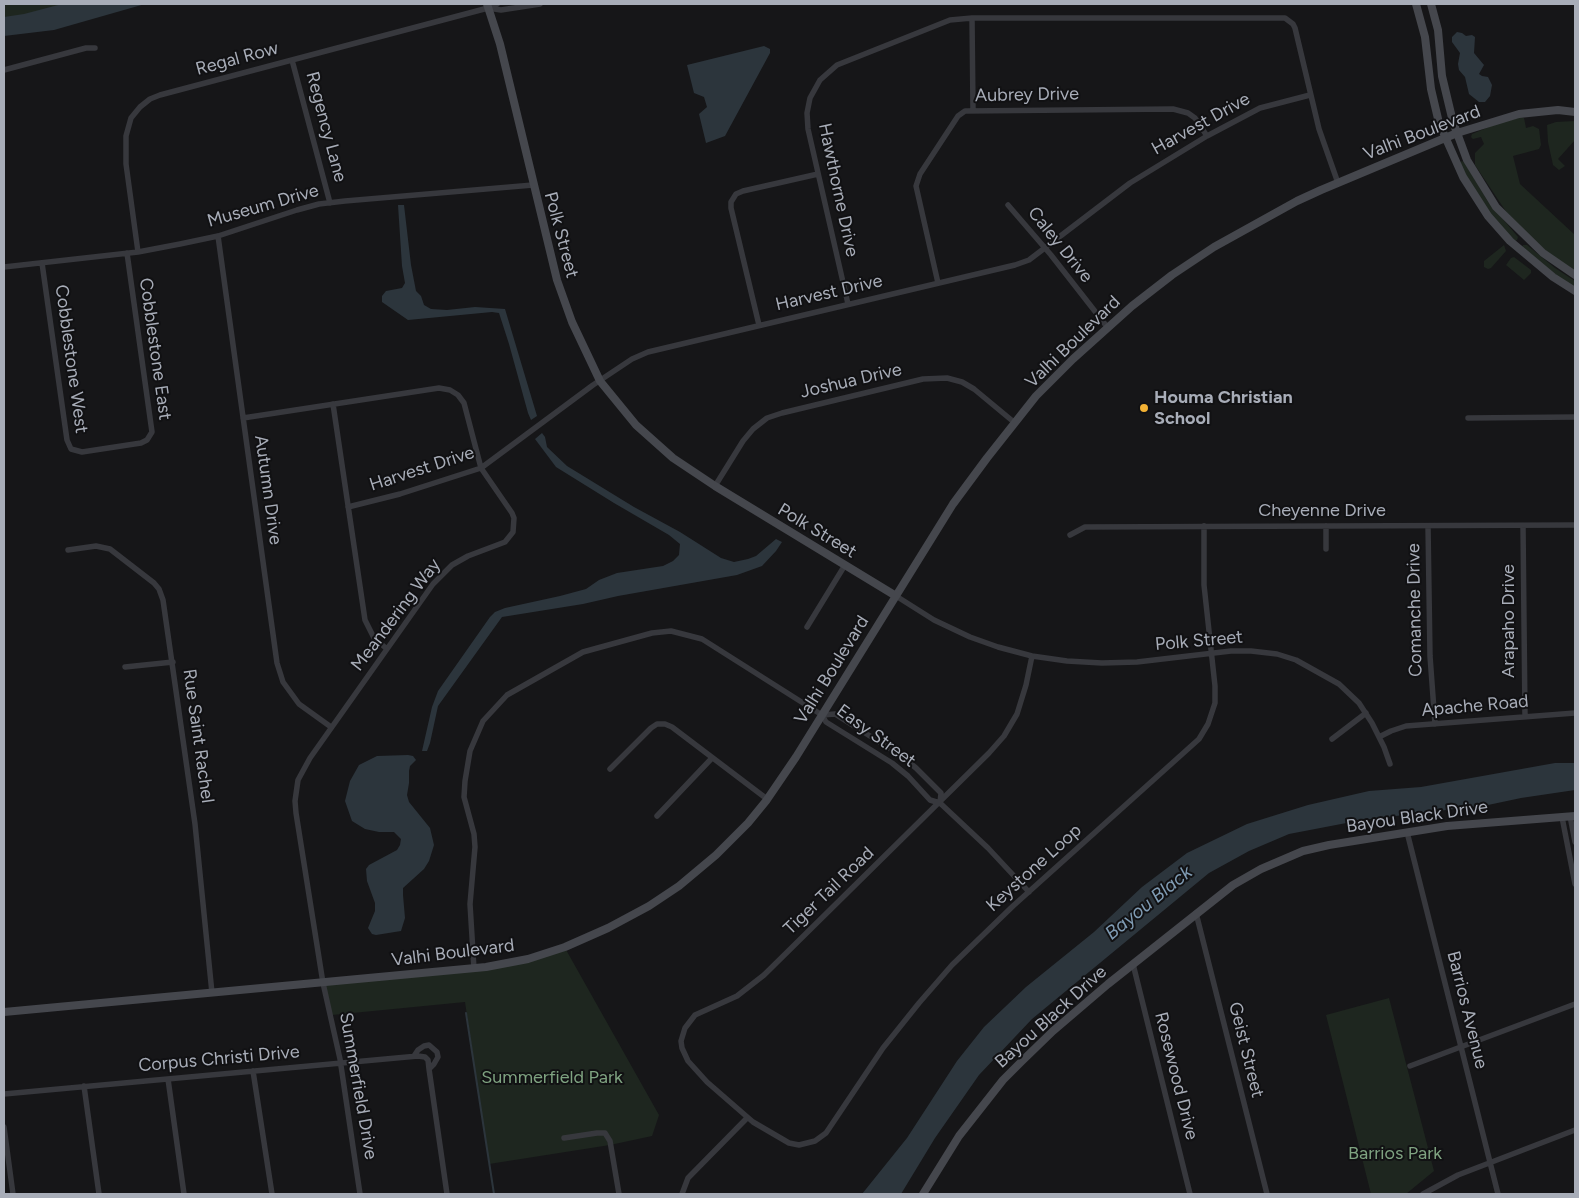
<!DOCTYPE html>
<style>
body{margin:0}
#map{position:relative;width:1579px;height:1198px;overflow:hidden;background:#161618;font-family:Figtree,sans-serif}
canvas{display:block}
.frame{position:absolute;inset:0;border:5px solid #a8adb8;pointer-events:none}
</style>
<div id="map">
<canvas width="1579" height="1198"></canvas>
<div class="frame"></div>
</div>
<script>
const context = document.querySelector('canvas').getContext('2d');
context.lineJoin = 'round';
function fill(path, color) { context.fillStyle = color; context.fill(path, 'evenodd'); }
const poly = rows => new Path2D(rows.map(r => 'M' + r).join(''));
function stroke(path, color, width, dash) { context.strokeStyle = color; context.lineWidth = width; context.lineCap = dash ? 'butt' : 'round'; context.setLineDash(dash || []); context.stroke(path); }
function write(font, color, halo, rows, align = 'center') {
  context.font = font + ' Figtree,sans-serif'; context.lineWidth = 4; context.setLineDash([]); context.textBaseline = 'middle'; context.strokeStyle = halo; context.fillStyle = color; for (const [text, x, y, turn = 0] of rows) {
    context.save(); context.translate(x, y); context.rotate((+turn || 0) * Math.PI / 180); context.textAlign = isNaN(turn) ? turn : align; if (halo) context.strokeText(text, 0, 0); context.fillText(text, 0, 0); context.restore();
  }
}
fill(poly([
 [4,4,76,4,4,19],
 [1522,117,1524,118,1526,128,1533,126,1539,129,1541,145,1539,149,1513,156,1520,184,1575,235,1575,272,1551,255,1532,239,1507,213,1475,165,1475,153,1484,144,1481,137,1473,139,1471,137,1472,134,1496,124],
 [1575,121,1575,140,1558,159,1565,166,1559,170,1553,165,1548,142,1547,125,1556,122],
 [1462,161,1465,163,1487,200,1518,237,1517,240,1514,242,1488,213,1459,164],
 [1504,245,1506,251,1491,268,1488,269,1484,267,1484,261],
 [1523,245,1527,245,1555,268,1575,281,1575,289,1567,284,1522,247],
 [1514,257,1531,270,1531,273,1524,280,1506,265,1511,258],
 [565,948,659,1115,652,1136,610,1145,489,1164,465,1002,332,1015,324,984,460,970],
 [1389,998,1434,1171,1406,1194,1371,1194,1326,1015]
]), '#1e261f');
fill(poly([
 [62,4,145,4,54,30,4,36,4,17,24,14],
 [1457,32,1462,33,1466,36,1472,35,1475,37,1474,53,1484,65,1479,74,1482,76,1488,77,1492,85,1490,96,1485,102,1479,102,1469,94,1465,77,1459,70,1458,64,1460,53,1452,42,1452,37],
 [764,46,770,49,770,53,725,136,706,143,699,114,707,107,704,97,694,93,687,65],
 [398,205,404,205,411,265,416,291,421,296,424,305,431,309,447,310,475,307,505,309,537,416,531,420,528,413,509,344,499,313,492,312,408,320,382,302,382,296,386,291,402,288,405,283,402,266],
 [542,433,545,437,547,447,567,466,634,507,680,532,721,558,734,562,748,559,756,556,776,539,782,542,776,551,762,566,737,575,618,596,583,604,502,617,438,706,430,743,427,751,422,751,432,707,438,691,490,617,495,612,505,608,560,596,586,589,599,580,617,573,663,566,673,561,679,555,680,544,669,535,614,503,556,467,535,439],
 [408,755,413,756,416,760,410,766,409,771,409,783,407,795,409,802,430,828,434,845,429,861,424,869,403,888,403,895,405,918,401,931,376,935,372,934,368,928,375,911,375,903,367,881,366,869,369,865,397,850,400,845,401,839,394,832,379,832,365,829,352,821,345,801,350,781,359,765,377,756],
 [1555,763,1575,763,1575,790,1521,798,1488,805,1362,820,1289,834,1249,851,1209,873,1032,1019,979,1075,935,1138,901,1194,862,1194,907,1138,957,1061,984,1027,1026,987,1094,932,1142,887,1187,853,1247,824,1308,805,1369,791,1421,787]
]), '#2c353c');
stroke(poly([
 [466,1013,494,1194]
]), '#2c353c', 2);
stroke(poly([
 [488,8,501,10,540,4],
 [972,18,973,110],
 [292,60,330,203],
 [4,70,86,48,95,48],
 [1008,205,1051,255,1108,328],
 [218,236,277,663,283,682,299,704,331,727],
 [138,252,126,164,126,136,131,118,140,107,150,99,160,95,488,8,497,4],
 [42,263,67,440,71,449,82,452,141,443,147,440,152,432,127,253],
 [4,267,138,252,180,244,218,236,297,210,319,204,345,201,533,185],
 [938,283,916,186,920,174,958,116,965,111,1173,109,1188,113,1195,118,1207,136],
 [848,304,808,129,807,113,810,98,820,80,837,65,950,20,972,18,1285,18,1293,24,1295,28,1319,129,1338,183],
 [759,325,731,208,731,202,736,194,743,191,818,174],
 [333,404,365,620,374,638,387,649],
 [243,418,439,388,450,390,458,395,464,403,481,468,512,513,514,518,513,532,505,542,468,556,452,565,433,584,310,758,298,780,295,801,296,813,323,983,340,1059,360,1194],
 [1468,418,1575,417],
 [715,486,743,441,753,429,767,418,782,413,923,379,947,378,962,382,974,389,1015,423],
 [348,507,400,494,481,468,593,385,632,359,648,352,1015,265,1029,260,1130,183,1207,136,1260,108,1310,95],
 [1326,526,1326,549],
 [1428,526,1430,656,1435,724],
 [1523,526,1525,717],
 [1070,535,1085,527,1575,525],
 [68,550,96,546,110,549,154,583,159,589,163,600,195,824,212,993],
 [896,596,934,620,970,637,998,647,1032,656,1067,661,1102,663,1137,662,1231,651,1251,651,1277,654,1296,660,1339,684,1359,703,1372,723,1384,747,1390,764],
 [807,627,845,565],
 [1032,656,1026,685,1017,714,1004,736,989,753,764,975,737,996,695,1015,685,1028,681,1041,682,1048,688,1061,707,1082,753,1122,789,1143,799,1145,815,1141,826,1133,883,1048,919,1003,952,965,1013,906,1199,739,1208,724,1215,703,1215,686,1204,585,1204,526],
 [125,667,173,662],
 [822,715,835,714,900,755,916,768,941,793,940,803],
 [1379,737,1391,731,1406,726,1575,713],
 [1332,739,1366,713],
 [610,769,651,728,657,724,665,724,672,727,767,799],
 [657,816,712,758],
 [1570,816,1575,842],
 [1562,817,1575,884],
 [1407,832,1498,1194],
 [1196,913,1267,1194],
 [1133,964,1190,1194],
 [474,969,470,904,475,847,474,834,464,797,465,781,470,751,483,721,507,695,583,652,652,633,671,631,702,639,822,715,826,722,892,763,908,776,930,800,940,803,988,848,1029,892],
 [414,1056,418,1050,424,1046,429,1045,437,1052,438,1057,434,1064,429,1069,447,1194],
 [1410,1066,1575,1004],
 [253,1071,272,1194],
 [168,1079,184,1194],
 [84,1086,99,1194],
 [4,1094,418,1056,425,1057,428,1060,429,1069],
 [4,1127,13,1194],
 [564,1138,597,1133,605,1133,610,1141,619,1194],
 [682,1194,688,1178,747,1118],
 [1423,1194,1458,1175,1575,1130]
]), '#37383d', 5.5);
stroke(poly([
 [487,4,500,44,557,280,572,322,600,381,636,425,673,458,715,486,896,596],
 [1416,4,1425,37,1431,89,1439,123,1463,177,1488,216,1510,241,1553,277,1575,291],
 [1431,4,1438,30,1442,76,1453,122,1467,160,1496,207,1543,253,1575,275],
 [4,1012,486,967,528,959,565,947,608,928,649,906,679,886,716,855,748,823,766,801,796,757,953,504,987,458,1036,396,1073,359,1132,306,1172,275,1214,247,1297,201,1321,190,1457,133,1519,114,1558,110,1575,112],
 [923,1194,959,1136,1003,1080,1022,1061,1053,1031,1108,984,1233,885,1261,869,1303,851,1329,845,1447,826,1575,816]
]), '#45474d', 8);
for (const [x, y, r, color] of [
 [1144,408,5,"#f2b134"]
]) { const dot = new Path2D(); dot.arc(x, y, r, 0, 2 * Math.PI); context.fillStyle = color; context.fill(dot); stroke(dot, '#111113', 2); }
write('18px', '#a8adb8', '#111113', [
 ["Regal Row",237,59,-15],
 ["Aubrey Drive",1027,95,-1],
 ["Harvest Drive",1201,124,-29],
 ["Regency Lane",326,127,75],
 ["Valhi Boulevard",1422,133,-21],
 ["Hawthorne Drive",838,190,78],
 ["Museum Drive",263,206,-16],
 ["Polk Street",561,235,75],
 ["Caley Drive",1060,245,51],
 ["Harvest Drive",829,293,-13],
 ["Valhi Boulevard",1073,342,-44],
 ["Cobblestone East",155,349,82],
 ["Cobblestone West",71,359,82],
 ["Joshua Drive",851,381,-13],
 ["Harvest Drive",422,469,-18],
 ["Autumn Drive",268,490,82],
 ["Cheyenne Drive",1322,511],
 ["Polk Street",817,531,31],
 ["Comanche Drive",1415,610,-91],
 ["Meandering Way",396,615,-53],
 ["Arapaho Drive",1509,621,-90],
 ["Polk Street",1199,641,-5],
 ["Valhi Boulevard",832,670,-58],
 ["Apache Road",1475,706,-5],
 ["Rue Saint Rachel",198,736,82],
 ["Easy Street",876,736,36],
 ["Bayou Black Drive",1417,817,-8],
 ["Keystone Loop",1034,868,-42],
 ["Tiger Tail Road",829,891,-44],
 ["Valhi Boulevard",453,953,-7],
 ["Barrios Avenue",1467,1010,76],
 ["Bayou Black Drive",1051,1017,-42],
 ["Geist Street",1246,1050,76],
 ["Corpus Christi Drive",219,1059,-5],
 ["Rosewood Drive",1176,1076,76],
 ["Summerfield Drive",358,1086,80]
]);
write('bold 18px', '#a8adb8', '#111113', [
 ["Houma Christian",1154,398],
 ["School",1154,419]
], 'left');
write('18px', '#7fa381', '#111113', [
 ["Summerfield Park",552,1078],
 ["Barrios Park",1395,1154]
]);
write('italic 19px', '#7f9bb3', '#111113', [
 ["Bayou Black",1149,903,-39]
]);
</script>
